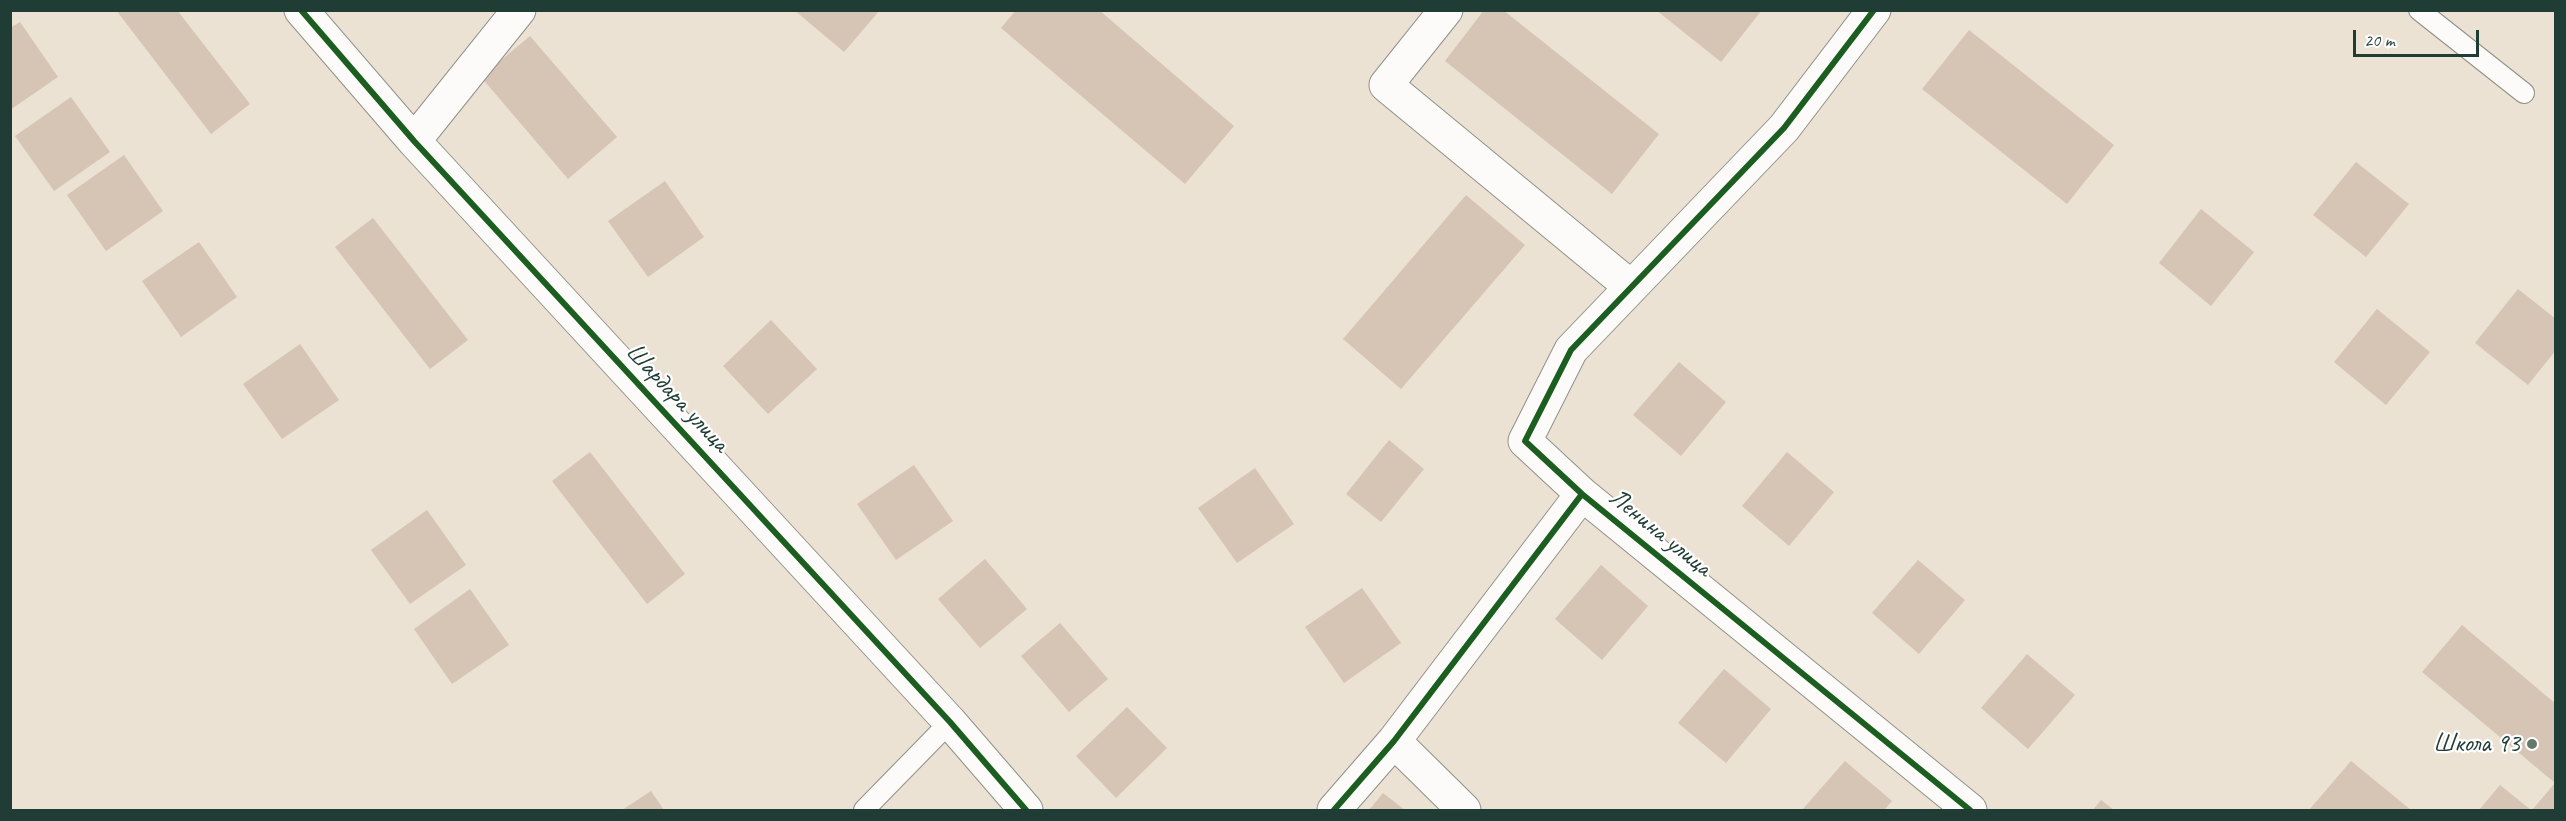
<!DOCTYPE html>
<meta charset="utf-8">
<style>
body{margin:0}
#map{position:relative;width:2566px;height:821px;overflow:hidden;background:#ebe2d4;font-family:Caveat,sans-serif}
canvas{display:block}
.frame{position:absolute;inset:0;border:12px solid #1f3d34;pointer-events:none}
.scale{position:absolute;left:2353px;top:30px;width:126px;height:27px;box-sizing:border-box;border:3px solid #1f3d34;border-top:0;padding-left:8px;font-size:18px;line-height:21px;white-space:nowrap;color:#1f3d34;-webkit-text-stroke:4px #fff;paint-order:stroke}
</style>
<div id="map">
<canvas width="2566" height="821"></canvas>
<div class="frame"></div>
<div class="scale">20 m</div>
</div>
<script>
const context = document.querySelector('canvas').getContext('2d');
context.lineJoin = 'round';
function fill(path, color) { context.fillStyle = color; context.fill(path, 'evenodd'); }
const poly = rows => new Path2D(rows.map(r => 'M' + r).join(''));
function stroke(path, color, width, dash) { context.strokeStyle = color; context.lineWidth = width; context.lineCap = dash ? 'butt' : 'round'; context.setLineDash(dash || []); context.stroke(path); }
function write(font, color, halo, rows, align = 'center') {
  context.font = font + ' Caveat,sans-serif'; context.lineWidth = 4.5; context.setLineDash([]); context.textBaseline = 'middle'; context.strokeStyle = halo; context.fillStyle = color; for (const [text, x, y, turn = 0] of rows) {
    context.save(); context.translate(x, y); context.rotate((+turn || 0) * Math.PI / 180); context.textAlign = isNaN(turn) ? turn : align; if (halo) context.strokeText(text, 0, 0); context.fillText(text, 0, 0); context.restore();
  }
}
fill(poly([
 [116,10,177,10,250,104,211,134],
 [794,10,880,10,844,52],
 [1016,10,1099,10,1234,126,1185,184,1001,28],
 [1484,10,1503,10,1659,134,1612,194,1445,61],
 [1656,10,1762,10,1721,62],
 [20,22,58,77,10,110,10,28],
 [1969,30,2114,145,2067,204,1922,89],
 [530,36,617,137,568,179,481,77],
 [71,97,110,152,54,191,15,136],
 [124,155,163,211,106,251,67,195],
 [2356,162,2409,204,2366,257,2313,215],
 [665,181,704,237,648,277,608,221],
 [1466,195,1525,245,1401,389,1343,339],
 [2201,209,2254,252,2211,306,2159,263],
 [373,218,468,340,430,369,335,247],
 [199,242,237,297,181,337,142,281],
 [2518,289,2556,319,2556,350,2528,385,2475,343],
 [2377,309,2430,352,2386,405,2334,362],
 [771,320,817,369,768,414,723,366],
 [300,344,339,400,282,439,243,384],
 [1679,362,1726,402,1681,456,1633,415],
 [1389,440,1424,469,1381,522,1346,494],
 [590,452,685,574,647,604,552,481],
 [1787,452,1834,492,1789,546,1742,506],
 [914,465,953,521,896,560,857,504],
 [1255,468,1294,524,1237,563,1198,508],
 [427,510,466,565,410,604,371,550],
 [985,559,1027,609,980,648,938,599],
 [1918,560,1965,600,1919,654,1872,613],
 [1601,565,1648,606,1602,660,1555,619],
 [1362,588,1401,643,1344,683,1305,627],
 [470,589,509,645,452,684,414,629],
 [1060,623,1108,679,1069,712,1021,656],
 [2462,625,2556,704,2556,810,2532,810,2555,783,2422,672],
 [2027,654,2075,695,2028,749,1981,708],
 [1724,669,1771,709,1726,763,1678,723],
 [1127,707,1167,748,1116,798,1076,756],
 [1845,761,1892,801,1884,810,1802,810],
 [2351,761,2411,810,2309,810],
 [2500,785,2531,810,2479,810],
 [651,791,664,810,622,810],
 [1383,793,1405,810,1369,810],
 [2101,800,2114,810,2093,810]
]), '#d6c4b4');
const service = poly([
 [2419,10,2524,93],
 [864,810,950,722]
]);
const minor = poly([
 [301,10,414,141,950,722,1026,810],
 [1446,10,1386,85,1631,287],
 [414,141,519,10],
 [1582,494,1525,441,1571,350,1784,128,1874,10],
 [1394,741,1464,810],
 [1334,810,1394,741,1582,494,1970,810]
]);
stroke(service, '#909189', 22);
stroke(minor, '#909189', 35);
stroke(service, '#fcfbf9', 20);
stroke(minor, '#fcfbf9', 33);
stroke(poly([
 [301,10,414,141,950,722,1026,810],
 [1582,494,1525,441,1571,350,1784,128,1874,10],
 [1334,810,1394,741,1582,494,1970,810]
]), '#1b5e20', 6);
for (const [x, y, r, color] of [
 [2532,744,6,"#66776c"]
]) { const dot = new Path2D(); dot.arc(x, y, r, 0, 2 * Math.PI); context.fillStyle = color; context.fill(dot); stroke(dot, '#fff', 2); }
write('26px', '#1f3d34', '#fff', [
 ["Шардара улица",677,398,47],
 ["Ленина улица",1660,533,39]
]);
write('26px', '#1f3d34', '#fff', [
 ["Школа 93",2520,744]
], 'right');
</script>
